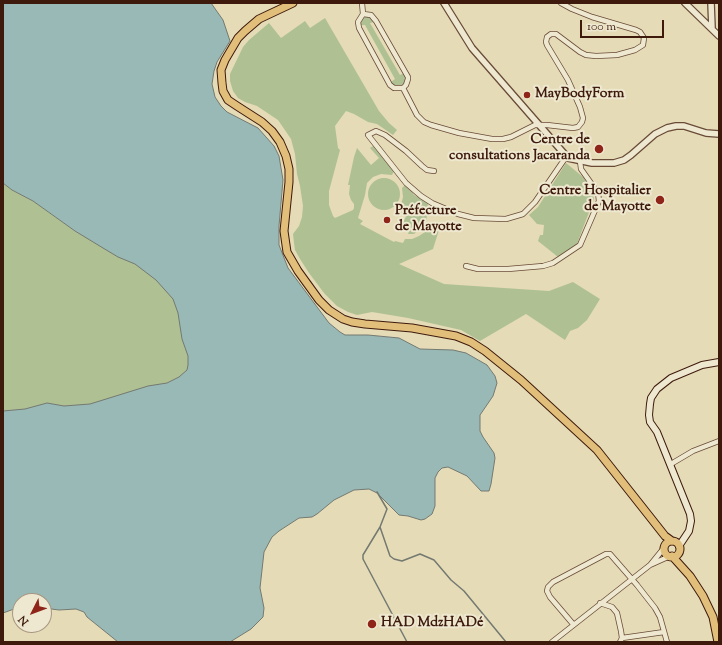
<!DOCTYPE html>
<meta charset="utf-8">
<style>
body{margin:0}
#map{position:relative;width:722px;height:645px;overflow:hidden;background:#e5dbb6;font-family:"Sorts Mill Goudy",serif}
canvas{display:block}
.frame{position:absolute;inset:0;border:4px solid #3e1a0d;pointer-events:none}
.north{position:absolute;left:12px;top:593px;width:40px;height:40px;box-sizing:border-box;background:#eee8d0;border:1px solid #a89682;border-radius:50%;rotate:228deg;font-size:11px;font-weight:700;line-height:16px;text-align:center;color:#3e1a0d}
.north::after{content:'';display:block;margin:auto;width:14px;height:18px;background:#8f2418;clip-path:polygon(50% 0,100% 100%,50% 72%,0 100%)}
.scale{position:absolute;left:580px;top:20px;width:84px;height:18px;box-sizing:border-box;border:2px solid #3e1a0d;border-top:0;padding-left:5px;font-size:12px;line-height:14px;white-space:nowrap;color:#3e1a0d;-webkit-text-stroke:3px #eee8d0;paint-order:stroke}
</style>
<div id="map">
<canvas width="722" height="645"></canvas>
<div class="frame"></div>
<div class="north">N</div>
<div class="scale">100 m</div>
</div>
<script>
const context = document.querySelector('canvas').getContext('2d');
context.lineJoin = 'round';
function fill(path, color) { context.fillStyle = color; context.fill(path, 'evenodd'); }
const poly = rows => new Path2D(rows.map(r => 'M' + r).join(''));
function stroke(path, color, width, dash) { context.strokeStyle = color; context.lineWidth = width; context.lineCap = dash ? 'butt' : 'round'; context.setLineDash(dash || []); context.stroke(path); }
function write(font, color, halo, rows, align = 'center') {
  context.font = font + ' "Sorts Mill Goudy",serif'; context.lineWidth = 4; context.setLineDash([]); context.textBaseline = 'middle'; context.strokeStyle = halo; context.fillStyle = color; for (const [text, x, y, turn = 0] of rows) {
    context.save(); context.translate(x, y); context.rotate((+turn || 0) * Math.PI / 180); context.textAlign = isNaN(turn) ? turn : align; if (halo) context.strokeText(text, 0, 0); context.fillText(text, 0, 0); context.restore();
  }
}
fill(poly([
 [365,16,371,17,374,22,370,23,400,75,404,73,407,79,406,83,402,85,399,87,394,86,391,82,395,79,365,25,361,25,360,22,363,17],
 [325,18,379,111,389,123,397,130,393,135,377,124,368,122,354,114,346,111,335,126,338,148,340,150,329,191,329,205,333,216,335,218,353,210,354,208,354,204,351,200,349,194,350,185,348,185,354,157,357,148,371,165,379,158,370,148,373,146,394,171,392,175,381,174,373,177,367,183,365,195,358,218,363,221,360,224,394,242,395,241,403,243,405,239,412,239,419,236,428,230,430,227,439,230,433,249,399,264,444,284,549,291,573,282,600,299,587,320,578,328,570,331,565,340,526,314,480,341,461,330,408,318,372,312,357,315,348,312,337,306,324,293,309,273,300,259,295,250,294,243,293,234,299,226,302,217,303,206,300,186,297,174,295,154,291,139,278,120,257,106,245,102,238,98,233,91,230,81,230,74,243,47,249,40,269,23,281,38,305,21,310,28],
 [566,163,583,177,592,190,594,199,577,244,558,257,538,241,540,235,543,235,544,225,537,224,529,215,538,207],
 '368 194a16 16 0 1 1 32 0a16 16 0 1 1-32 0Z',
 [3,183,12,190,33,201,75,231,265,333,3,472],
 [405,185,408,186,414,195,428,203,426,224,414,234,408,234,410,229,402,226,406,216,395,211,401,205,403,197,402,188]
]), '#afc193');
const water = poly([
 [3,3,211,3,223,20,230,41,217,62,214,71,212,84,215,97,221,106,227,112,258,128,274,146,279,156,283,180,279,226,279,245,288,268,329,323,340,332,345,335,368,335,399,338,420,349,453,350,466,353,487,365,495,376,497,383,493,396,480,415,480,431,483,437,494,453,495,458,491,484,489,491,481,491,467,476,448,467,442,468,438,472,435,478,435,506,432,514,425,519,421,520,408,516,399,515,377,493,369,489,354,490,334,500,317,514,312,517,299,518,279,531,272,537,264,552,260,588,264,608,263,617,251,629,230,642,118,642,87,617,84,612,76,609,59,610,44,608,44,601,20,601,20,609,14,609,3,613,3,411,25,409,47,403,64,406,90,404,148,386,167,383,179,377,187,370,188,365,188,356,182,339,178,313,173,299,156,280,135,264,118,257,103,248,75,231,33,201,12,190,3,183,3,3]
]);
fill(water, '#98b9b5');
stroke(water, '#747972', 1);
stroke(poly([
 [377,492,387,509,380,527,363,555,363,559,407,642],
 [380,527,390,556,394,559,402,561,420,554,434,560,451,580,464,591,506,642]
]), '#747972', 1.5);
const minor = poly([
 [362,3,363,14],
 [363,14,371,15,376,21,408,77,408,79,406,85,403,88,394,88,390,85,359,28,358,22,363,14],
 [403,88,417,115,424,122,431,125,459,133,492,139,503,139,511,137,535,125,547,125,573,128,578,127,582,122,583,118,580,107,568,80,547,45,546,42,547,37,551,34,556,34,580,52,586,55,596,56,617,55,635,50,643,45,644,38,640,32,636,30,592,17,572,9,561,3],
 [434,171,427,170,422,166,406,151,385,135,376,131,368,135,406,183,421,196,432,203,458,214,474,218,506,219,523,214,535,202,566,157],
 [466,266,478,269,508,269,543,266,553,263,580,245,599,201,598,193,581,169,580,161],
 [671,464,693,451,719,441],
 [651,564,664,548],
 [600,603,612,607,617,613,621,631,622,638,620,642],
 [573,624,550,597,547,591,548,587,553,582,606,554,610,554,637,585,655,608,660,617,667,642],
 [622,638,664,632],
 [552,642,650,565,670,556]
]);
const tertiary = poly([
 [444,3,472,48,568,158,592,163,614,163,624,160,631,155,655,134,667,128,676,126,684,126,706,133,719,134],
 [685,3,719,36],
 [711,3,712,28]
]);
const secondary = poly([
 [679,546,689,531,691,521,690,514,657,432,650,422,649,415,650,404,651,398,657,389,671,378,702,365,719,362]
]);
const primary = poly([
 [293,3,259,19,245,31,238,38,225,60,221,70,222,83,223,91,228,100,237,106,262,122,272,131,280,142,286,156,289,169,289,182,284,231,287,252,298,271,319,300,329,310,343,319,352,322,365,324,412,328,456,336,471,342,485,351,521,380,597,450,650,517,665,536,672,541],
 '664 549a8 8 0 1 1 16 0a8 8 0 1 1-16 0Z',
 [672,556,690,576,703,596,713,617,718,642]
]);
stroke(minor, '#684a37', 6);
stroke(tertiary, '#684a37', 8);
stroke(secondary, '#3e1a0d', 8);
stroke(primary, '#3e1a0d', 9);
stroke(minor, '#eee8d0', 4.5);
stroke(tertiary, '#eee8d0', 5.5);
stroke(secondary, '#eee8d0', 6);
stroke(primary, '#e2be7b', 7);
for (const [x, y, r, color] of [
 [527,95,4,"#8f2418"],
 [599,149,5,"#8f2418"],
 [660,200,5,"#8f2418"],
 [387,220,4,"#8f2418"],
 [372,624,5,"#8f2418"]
]) { const dot = new Path2D(); dot.arc(x, y, r, 0, 2 * Math.PI); context.fillStyle = color; context.fill(dot); stroke(dot, '#eee8d0', 1.5); }
write('bold 14px', '#3e1a0d', '#eee8d0', [
 ["MayBodyForm",535,95],
 ["Centre de",590,141,"right"],
 ["consultations Jacaranda",590,157,"right"],
 ["Centre Hospitalier",651,192,"right"],
 ["de Mayotte",651,208,"right"],
 ["Préfecture",395,212],
 ["de Mayotte",395,228],
 ["HAD MdzHADé",381,624]
], 'left');
</script>
